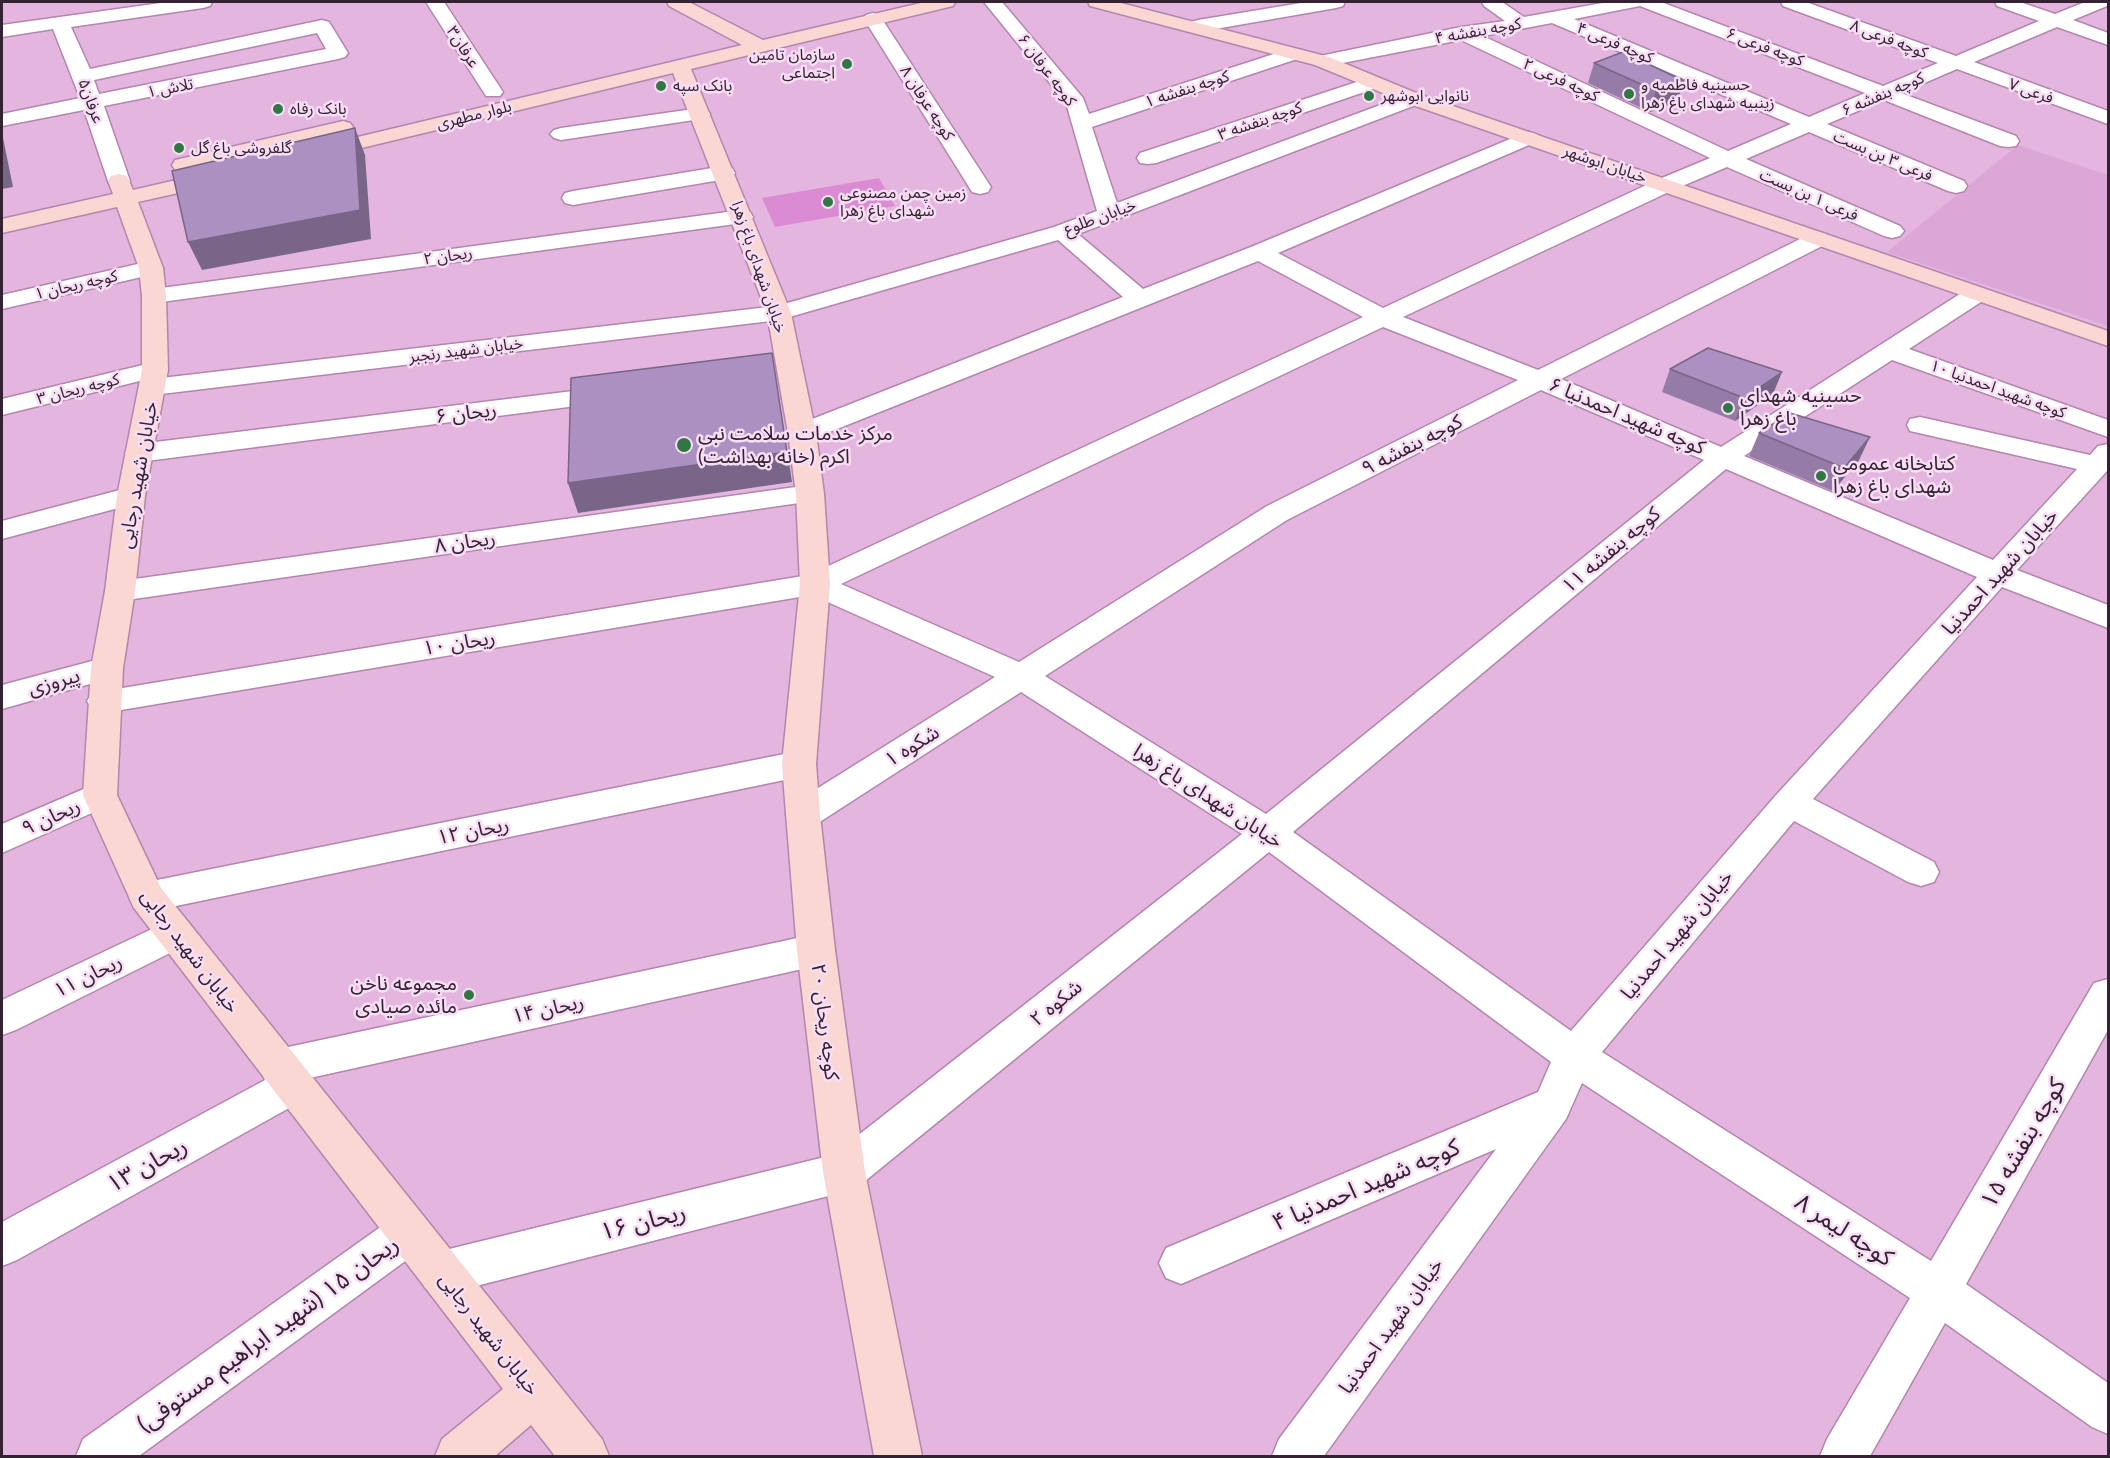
<!DOCTYPE html>
<meta charset="utf-8">
<style>
body{margin:0}
#map{position:relative;width:2110px;height:1458px;overflow:hidden;background:#e4b5df;font-family:Lato,sans-serif}
canvas{display:block}
.frame{position:absolute;inset:0;border:3px solid #342132;pointer-events:none}
</style>
<div id="map">
<canvas width="2110" height="1458"></canvas>
<div class="frame"></div>
</div>
<script>
const context = document.querySelector('canvas').getContext('2d');
context.lineJoin = 'round';
function fill(path, color) { context.fillStyle = color; context.fill(path, 'evenodd'); }
const poly = rows => new Path2D(rows.map(r => 'M' + r).join(''));
function stroke(path, color, width, dash) { context.strokeStyle = color; context.lineWidth = width; context.lineCap = dash ? 'butt' : 'round'; context.setLineDash(dash || []); context.stroke(path); }
function write(font, color, halo, rows, align = 'center') {
  context.font = font + ' Lato,"Noto Sans Arabic",sans-serif'; context.lineWidth = 5; context.setLineDash([]); context.textBaseline = 'middle'; context.strokeStyle = halo; context.fillStyle = color; for (const [text, x, y, turn = 0] of rows) {
    context.save(); context.translate(x, y); context.rotate((+turn || 0) * Math.PI / 180); context.textAlign = isNaN(turn) ? turn : align; if (halo) context.strokeText(text, 0, 0); context.fillText(text, 0, 0); context.restore();
  }
}
fill(poly([
 [2018,145,2108,175,2108,326,1887,252]
]), '#dca7d7');
fill(poly([
 [879,178,895,206,775,227,762,198]
]), '#da8bd3');
const street = poly([
 [168,2,212,2,210,6,203,8,71,27,90,69,322,20,329,22,348,53,345,57,338,59,104,106,130,181,127,186,119,188,111,186,108,181,84,110,2,126,2,114,80,98,53,29,2,37,2,25,168,2],
 [317,33,326,49,99,94,94,80,317,33],
 [426,2,444,2,503,92,500,96,486,96,426,2],
 [984,2,1002,2,1083,98,1089,114,1286,50,1300,50,1303,54,1300,58,1092,127,1117,203,1407,95,1421,95,1424,99,1421,103,1078,234,1143,289,1251,247,1522,134,1529,132,1536,134,1540,138,1536,142,1278,253,1383,308,1657,180,1710,158,1461,40,1322,67,1315,65,1312,61,1315,57,1461,27,1505,21,1484,6,1482,2,1502,2,1524,17,1608,2,1661,2,1883,86,1938,63,1783,6,1781,2,1806,2,1956,56,2039,21,1997,6,1995,2,2020,2,2055,14,2085,2,2108,2,2107,6,2073,20,2108,33,2108,45,2057,27,1974,62,2108,111,2108,124,1957,69,1901,93,2016,136,2019,141,2016,146,2008,147,2000,146,1884,100,1827,124,1964,181,1967,186,1964,191,1956,193,1948,191,1809,132,1746,159,1900,226,1904,231,1900,236,1892,238,1884,236,1727,167,1673,190,1403,317,1538,370,1810,234,1818,232,1826,234,1830,239,1826,244,1561,379,1721,447,1966,290,1975,288,1984,290,1987,295,1984,300,1909,349,2108,420,2108,437,1892,360,1744,456,1993,560,2077,469,1910,431,1907,425,1910,419,1920,417,2090,455,2098,446,2108,444,2107,471,2017,570,2108,605,2108,628,2002,587,1813,799,1934,862,1939,872,1934,882,1921,886,1908,882,1794,821,1602,1052,1931,1261,2094,983,2108,979,2108,1030,1966,1284,2108,1383,2108,1434,2092,1427,1945,1323,1870,1456,1820,1456,1827,1439,1910,1298,1582,1083,1566,1119,1324,1456,1272,1456,1279,1439,1496,1149,1181,1284,1166,1278,1159,1263,1166,1248,1538,1092,1551,1062,1269,852,859,1186,844,1192,441,1295,425,1288,419,1273,425,1258,441,1251,833,1155,1242,834,1021,692,815,825,803,829,791,825,786,815,791,805,995,677,812,595,103,713,92,709,87,701,92,693,809,575,1363,317,1258,261,812,439,802,441,792,439,788,433,792,427,1123,297,1058,240,779,320,153,395,144,393,140,387,144,381,153,379,777,306,1054,227,1097,211,1066,103,984,2],
 [1640,6,1865,93,1809,117,1574,19,1640,6],
 [1552,23,1791,124,1728,151,1483,36,1552,23],
 [1383,327,1518,380,1267,506,1019,662,841,584,1383,327],
 [1541,390,1704,460,1266,814,1045,676,1287,520,1541,390],
 [1726,469,1977,577,1777,794,1571,1031,1293,832,1726,469],
 [1307,2,1345,2,1343,6,1336,8,1198,32,1191,30,1189,26,1191,22,1198,20,1307,2],
 [873,13,880,15,882,19,991,187,988,192,980,194,972,192,969,187,864,19,866,15,873,13],
 [1372,77,1379,79,1382,83,1379,87,1156,163,1148,164,1140,163,1137,158,1140,153,1372,77],
 [700,108,707,110,710,114,707,118,561,140,554,138,550,134,554,130,561,128,700,108],
 [724,166,732,168,735,173,732,178,573,205,565,203,562,198,565,193,573,191,724,166],
 [742,210,750,212,753,217,750,222,154,303,145,301,142,296,145,291,154,289,742,210],
 [151,261,159,263,163,268,159,273,2,309,2,295,151,261],
 [155,362,164,365,168,370,164,375,2,415,2,399,155,362],
 [614,386,623,388,627,394,623,400,139,462,129,459,125,453,129,447,139,444,614,386],
 [810,485,820,488,824,494,820,500,120,601,109,598,105,591,109,584,120,581,810,485],
 [131,487,141,490,145,496,141,502,2,539,2,521,131,487],
 [107,657,118,660,123,668,118,676,2,709,2,685,107,657],
 [799,751,811,755,816,764,811,773,799,777,147,912,134,908,129,897,134,886,147,882,799,751],
 [100,782,112,786,117,795,112,804,2,853,2,824,100,782],
 [175,918,188,922,194,933,188,944,16,1030,2,1035,2,1000,175,918],
 [816,934,829,939,835,950,829,961,816,966,310,1078,313,1085,307,1098,17,1260,2,1266,2,1222,265,1080,259,1067,265,1054,279,1049,816,934],
 [408,1212,423,1218,430,1233,423,1248,139,1456,76,1456,83,1439,393,1218,408,1212]
]);
const secondary = poly([
 [667,2,689,2,763,40,925,2,955,2,953,6,691,69,791,313,816,433,824,494,830,584,816,764,820,815,835,950,865,1172,922,1456,874,1456,823,1172,797,950,782,764,800,584,796,494,788,433,767,313,673,73,316,159,308,158,305,153,308,148,316,147,742,45,669,6,667,2],
 [1088,2,1117,2,1329,57,1421,95,2108,331,2108,346,1407,103,1315,65,1090,6,1088,2],
 [343,121,350,123,353,127,350,131,183,172,175,170,172,165,175,160,343,121],
 [219,170,227,172,230,177,227,182,138,202,163,268,166,296,168,370,145,496,135,591,123,668,117,795,161,888,602,1439,609,1456,555,1456,531,1425,495,1456,435,1456,442,1439,503,1389,134,908,83,795,91,668,105,591,117,496,142,370,142,296,139,268,117,207,2,233,2,219,113,194,108,181,111,176,119,174,127,176,133,190,219,170]
]);
stroke(street, '#b386ae', 3);
stroke(secondary, '#b386ae', 3);
fill(street, '#fff');
fill(secondary, '#fad7d2');
fill(poly([
 [1594,63,1684,81,1677,101,1650,112,1588,83],
 [1670,369,1773,394,1735,421,1662,392],
 [1759,433,1859,460,1833,491,1749,456]
]), '#947ca7');
fill(poly([
 [1684,81,1677,101,1650,112,1656,91],
 [355,128,365,155,371,239,202,270,188,242],
 [2,133,13,187,2,189],
 [772,353,792,482,578,513,568,483],
 [1782,372,1773,394,1735,421,1744,398],
 [1870,437,1859,460,1833,491,1844,468]
]), '#786588');
const building = poly([
 [1623,52,1684,81,1656,91,1594,63,1623,52],
 [355,128,360,210,188,242,172,171,355,128],
 [1708,348,1782,372,1744,398,1670,369,1708,348],
 [772,353,787,452,568,483,571,378,772,353],
 [1790,413,1870,437,1844,468,1759,433,1790,413]
]);
fill(building, '#ac90c2');
stroke(building, '#786588', 1.5);
for (const [x, y, r, color] of [
 [847,64,6,"#307743"],
 [661,86,6,"#307743"],
 [1629,94,6,"#307743"],
 [1369,96,6,"#307743"],
 [278,109,6,"#307743"],
 [179,148,6,"#307743"],
 [828,202,6,"#307743"],
 [1728,408,6,"#307743"],
 [684,445,8,"#307743"],
 [1821,476,6,"#307743"],
 [469,995,6,"#307743"]
]) { const dot = new Path2D(); dot.arc(x, y, r, 0, 2 * Math.PI); context.fillStyle = color; context.fill(dot); stroke(dot, '#f7def4', 2); }
write('16px', '#342132', '#f7def4', [
 ["کوچه بنفشه ۴",1478,31,-10],
 ["کوچه فرعی ۸",1889,39,21],
 ["کوچه فرعی ۴",1615,43,23],
 ["عرفان۳",463,47,57],
 ["کوچه فرعی ۶",1765,47,21],
 ["کوچه عرفان ۶",1047,70,53],
 ["کوچه فرعی ۲",1561,80,25],
 ["تلاش ۱",170,88,-11],
 ["کوچه بنفشه ۱",1187,89,-18],
 ["فرعی ۷",2031,91,20],
 ["کوچه بنفشه ۶",1883,94,-23],
 ["عرفان۵",91,101,70],
 ["کوچه عرفان ۸",927,103,57],
 ["بلوار مطهری",474,115,-14],
 ["کوچه بنفشه ۳",1260,121,-19],
 ["فرعی ۳ بن بست",1883,156,23],
 ["خیابان ابوشهر",1605,164,19],
 ["فرعی ۱ بن بست",1809,195,24],
 ["خیابان طلوع",1100,217,-20],
 ["ریحان ۲",448,256,-8],
 ["خیابان شهدای باغ‌ زهرا",759,267,71],
 ["کوچه ریحان ۱",76,285,-13],
 ["خیابان شهید رنجبر",466,350,-7],
 ["کوچه ریحان ۳",78,389,-14],
 ["کوچه شهید احمدنیا ۱۰",1998,389,20]
]);
write('16px', '#342132', '#f7def4', [
 ["سازمان تامین",835,55,"right"],
 ["اجتماعی",835,73,"right"],
 ["حسینیه فاطمیه و",1641,85],
 ["زینبیه شهدای باغ زهرا",1641,103],
 ["بانک سپه",673,86],
 ["نانوایی ابوشهر",1381,96],
 ["بانک رفاه",290,109],
 ["گلفروشی باغ گل",191,148],
 ["زمین چمن مصنوعی",840,193],
 ["شهدای باغ زهرا",840,211]
], 'left');
write('20px', '#342132', '#f7def4', [
 ["حسینیه شهدای",1740,396],
 ["باغ زهرا",1740,419],
 ["مرکز خدمات سلامت نبی",698,434],
 ["اکرم (خانه بهداشت)",698,457],
 ["کتابخانه عمومی",1833,464],
 ["شهدای باغ زهرا",1833,487],
 ["مجموعه ناخن",457,984,"right"],
 ["مائده صیادی",457,1007,"right"]
], 'left');
write('20px', '#342132', '#f7def4', [
 ["ریحان ۶",466,413,-7],
 ["کوچه شهید احمدنیا ۶",1627,416,23],
 ["کوچه بنفشه ۹",1412,445,-27],
 ["خیابان شهید رجایی",138,475,-80],
 ["ریحان ۸",465,542,-8],
 ["کوچه بنفشه ۱۱",1611,550,-40],
 ["خیابان شهید احمدنیا",2000,572,-48],
 ["ریحان ۱۰",459,643,-9],
 ["پیروزی",54,682,-16],
 ["شکوه ۱",912,746,-32],
 ["خیابان شهدای باغ زهرا",1208,796,33],
 ["ریحان ۹",51,817,-24],
 ["ریحان ۱۲",473,831,-11],
 ["خیابان شهید احمدنیا",1677,935,-50],
 ["خیابان شهید رجایی",190,951,53],
 ["ریحان ۱۱",88,976,-26],
 ["شکوه ۲",1056,1003,-39],
 ["ریحان ۱۴",548,1009,-12],
 ["کوچه ریحان ۲۰",825,1022,83],
 ["خیابان شهید احمدنیا",1391,1326,-54],
 ["خیابان شهید رجایی",489,1334,52]
]);
write('24px', '#342132', '#f7def4', [
 ["کوچه بنفشه ١۵",2023,1143,-60],
 ["ریحان ۱۳",147,1165,-29],
 ["کوچه شهید احمدنیا ۴",1366,1185,-23],
 ["ریحان ۱۶",643,1222,-14],
 ["کوچه لیمر ۸",1844,1230,33],
 ["ریحان ۱۵ (شهید ابراهیم مستوفی)",268,1334,-36]
]);
</script>
